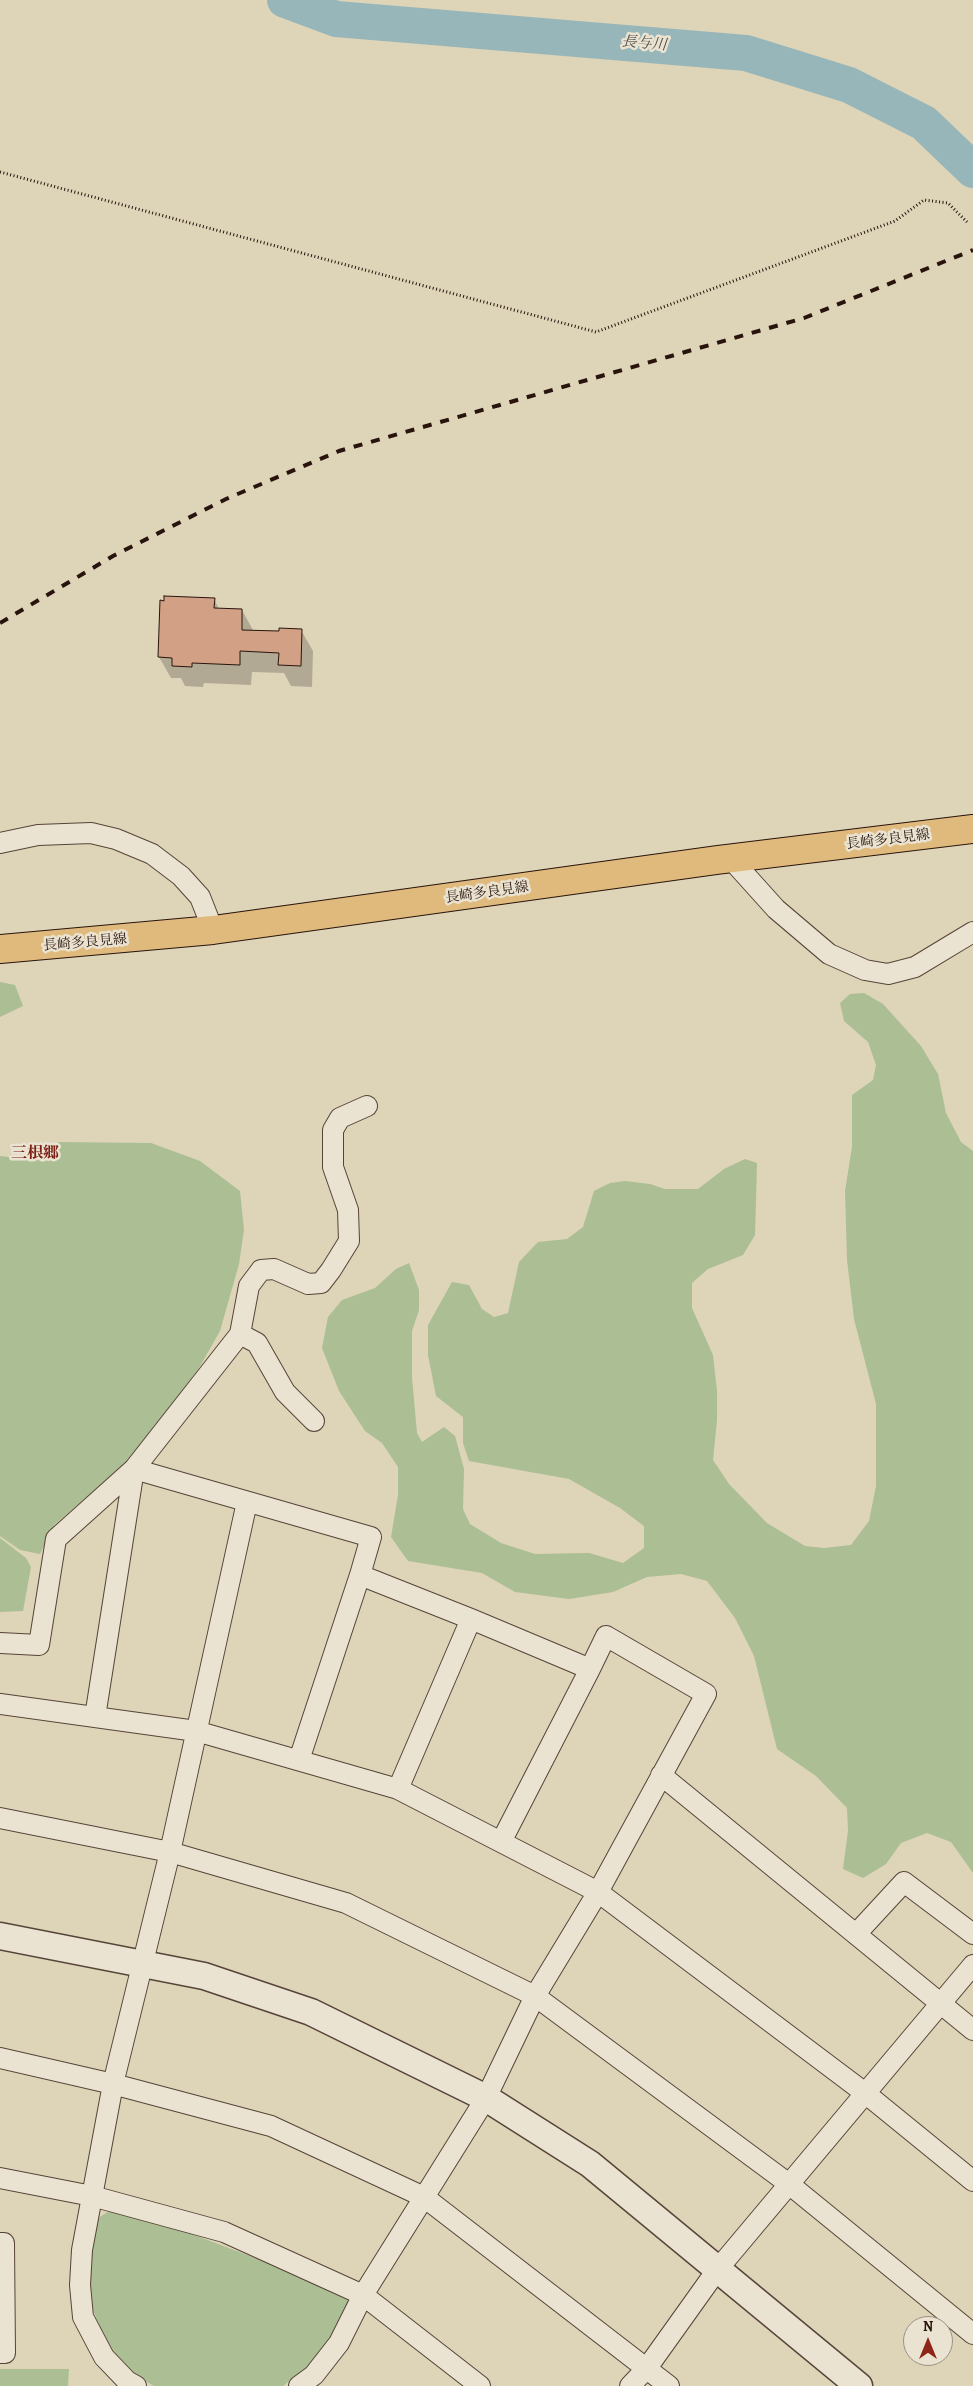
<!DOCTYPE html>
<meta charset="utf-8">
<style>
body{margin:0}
#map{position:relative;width:973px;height:2386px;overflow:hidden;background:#ded4b8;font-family:Alegreya,serif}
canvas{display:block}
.north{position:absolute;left:903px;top:2316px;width:50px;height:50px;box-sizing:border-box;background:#eae3d1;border:1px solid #9c9083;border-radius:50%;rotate:0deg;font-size:14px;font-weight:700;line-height:20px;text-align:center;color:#28140d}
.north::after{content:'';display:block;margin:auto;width:18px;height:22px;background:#8f2418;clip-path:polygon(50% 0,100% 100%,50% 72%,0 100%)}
</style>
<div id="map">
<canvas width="973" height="2386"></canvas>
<div class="north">N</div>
</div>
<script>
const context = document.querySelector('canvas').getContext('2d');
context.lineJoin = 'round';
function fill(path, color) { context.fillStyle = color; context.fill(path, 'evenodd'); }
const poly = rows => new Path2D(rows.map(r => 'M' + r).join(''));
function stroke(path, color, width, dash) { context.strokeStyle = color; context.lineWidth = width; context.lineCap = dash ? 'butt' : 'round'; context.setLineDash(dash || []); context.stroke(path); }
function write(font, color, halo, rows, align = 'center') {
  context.font = font + ' Alegreya,"Noto Serif JP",serif'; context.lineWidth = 5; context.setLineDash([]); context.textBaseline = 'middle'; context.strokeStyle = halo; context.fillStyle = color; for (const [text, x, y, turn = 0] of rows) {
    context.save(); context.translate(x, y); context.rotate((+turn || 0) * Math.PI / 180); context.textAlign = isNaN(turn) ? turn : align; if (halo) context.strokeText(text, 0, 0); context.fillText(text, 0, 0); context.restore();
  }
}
fill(poly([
 [0,982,15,985,23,1006,0,1017],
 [864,993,883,1004,921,1046,938,1074,946,1113,961,1142,973,1151,973,1873,951,1842,927,1833,901,1843,886,1864,863,1878,843,1869,848,1831,847,1808,816,1776,777,1749,754,1656,735,1618,707,1581,681,1574,647,1577,613,1592,569,1599,515,1592,482,1573,408,1561,391,1537,398,1495,398,1467,382,1443,365,1431,339,1391,322,1348,328,1317,342,1300,375,1288,396,1269,409,1263,419,1290,419,1310,412,1331,412,1378,417,1433,422,1442,444,1427,455,1436,464,1469,463,1509,470,1524,501,1543,535,1554,589,1553,623,1563,644,1548,644,1526,620,1508,569,1479,469,1461,463,1443,463,1417,436,1396,428,1355,428,1325,452,1282,469,1285,482,1309,494,1317,508,1313,519,1262,538,1242,567,1239,583,1227,594,1191,610,1183,625,1181,650,1184,665,1189,698,1189,724,1169,745,1159,757,1163,755,1235,743,1255,708,1269,692,1283,692,1308,713,1355,717,1391,717,1420,713,1460,729,1484,767,1523,805,1546,824,1548,851,1545,869,1521,876,1486,876,1404,854,1319,847,1260,845,1191,852,1147,852,1095,873,1080,876,1065,868,1042,844,1021,840,1003,850,994],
 [57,1142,151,1143,200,1161,240,1191,244,1230,239,1264,220,1331,199,1368,131,1458,54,1525,40,1554,20,1550,0,1536,0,1156,31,1159],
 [0,1538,26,1558,31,1567,23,1611,0,1612],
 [111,2210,189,2233,279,2267,348,2300,350,2307,322,2355,283,2386,154,2386,133,2374,115,2357,104,2338,93,2310,88,2280,89,2255,98,2218],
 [0,2369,69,2369,68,2386,0,2386]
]), '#abbe94');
fill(poly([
 [214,599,219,609,242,610,254,632,280,632,301,630,313,651,312,687,291,686,284,673,252,672,251,685,204,683,203,687,185,686,181,678,171,678,159,657]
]), '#0003');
stroke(poly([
 [285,0,336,19,746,53,849,85,924,123,973,170]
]), '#97b6b9', 36);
const building = poly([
 [164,596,215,598,214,608,242,609,242,630,279,631,279,628,302,629,301,666,278,665,279,653,240,651,240,665,192,663,192,667,172,666,172,658,158,657,160,600,164,601,164,596]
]);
fill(building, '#d1a085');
stroke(building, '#28140d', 1);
const minor = poly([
 [0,843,38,835,91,833,116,839,152,854,181,876,200,897,213,930],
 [731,859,776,909,829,954,865,970,888,974,915,967,973,932],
 [240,1334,257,1343,285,1392,314,1421],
 [0,1643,39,1645,56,1539,134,1469,371,1537,360,1575,471,1619,590,1669,606,1636,706,1694,598,1892,535,1996,486,2098,363,2295,339,2343,314,2375,299,2386],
 [0,1704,196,1731,398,1789,598,1892,865,2093,973,2181],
 [95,1717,134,1469,240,1334,249,1286,261,1270,274,1269,308,1284,321,1283,331,1270,349,1241,348,1210,333,1167,333,1130,340,1118,367,1106],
 [299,1760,360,1575],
 [661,1775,973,2030],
 [398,1789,471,1619],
 [0,1818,170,1852,346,1903,535,1996,789,2184,973,2334],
 [501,1842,590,1669],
 [856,1934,904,1882,973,1934],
 [0,2058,113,2084,271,2126,424,2197,669,2386],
 [0,2178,92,2196,224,2232,363,2295,480,2386],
 [0,2243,4,2243,5,2353,0,2353],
 [136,2386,127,2381,104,2357,83,2317,80,2285,82,2250,113,2084,170,1852,247,1502],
 [630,2386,647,2368,717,2270,973,1965]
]);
const tertiary = poly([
 [0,1936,204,1976,311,2012,486,2098,590,2164,859,2386]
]);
const primary = poly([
 [0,949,213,930,717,860,973,829]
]);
stroke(minor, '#564438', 22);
stroke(tertiary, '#564438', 29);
stroke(primary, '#28140d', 30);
stroke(poly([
 [0,172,596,332,895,221,924,200,948,203,967,222]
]), '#28140d', 3, [1, 2.5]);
stroke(minor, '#eae3d1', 20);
stroke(tertiary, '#eae3d1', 26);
stroke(primary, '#dfba7c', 28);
stroke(poly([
 [0,623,113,556,226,499,339,451,804,318,973,250]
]), '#28140d', 4, [9, 9]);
write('14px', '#28140d', '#eae3d1', [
 ["長崎多良見線",888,840,-7],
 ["長崎多良見線",487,893,-8],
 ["長崎多良見線",85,943,-5]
]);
write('italic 15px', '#4f4d49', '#eae3d1', [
 ["長与川",644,44,5]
]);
write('bold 16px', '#7a1f14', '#eae3d1', [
 ["三根郷",35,1154]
]);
</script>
